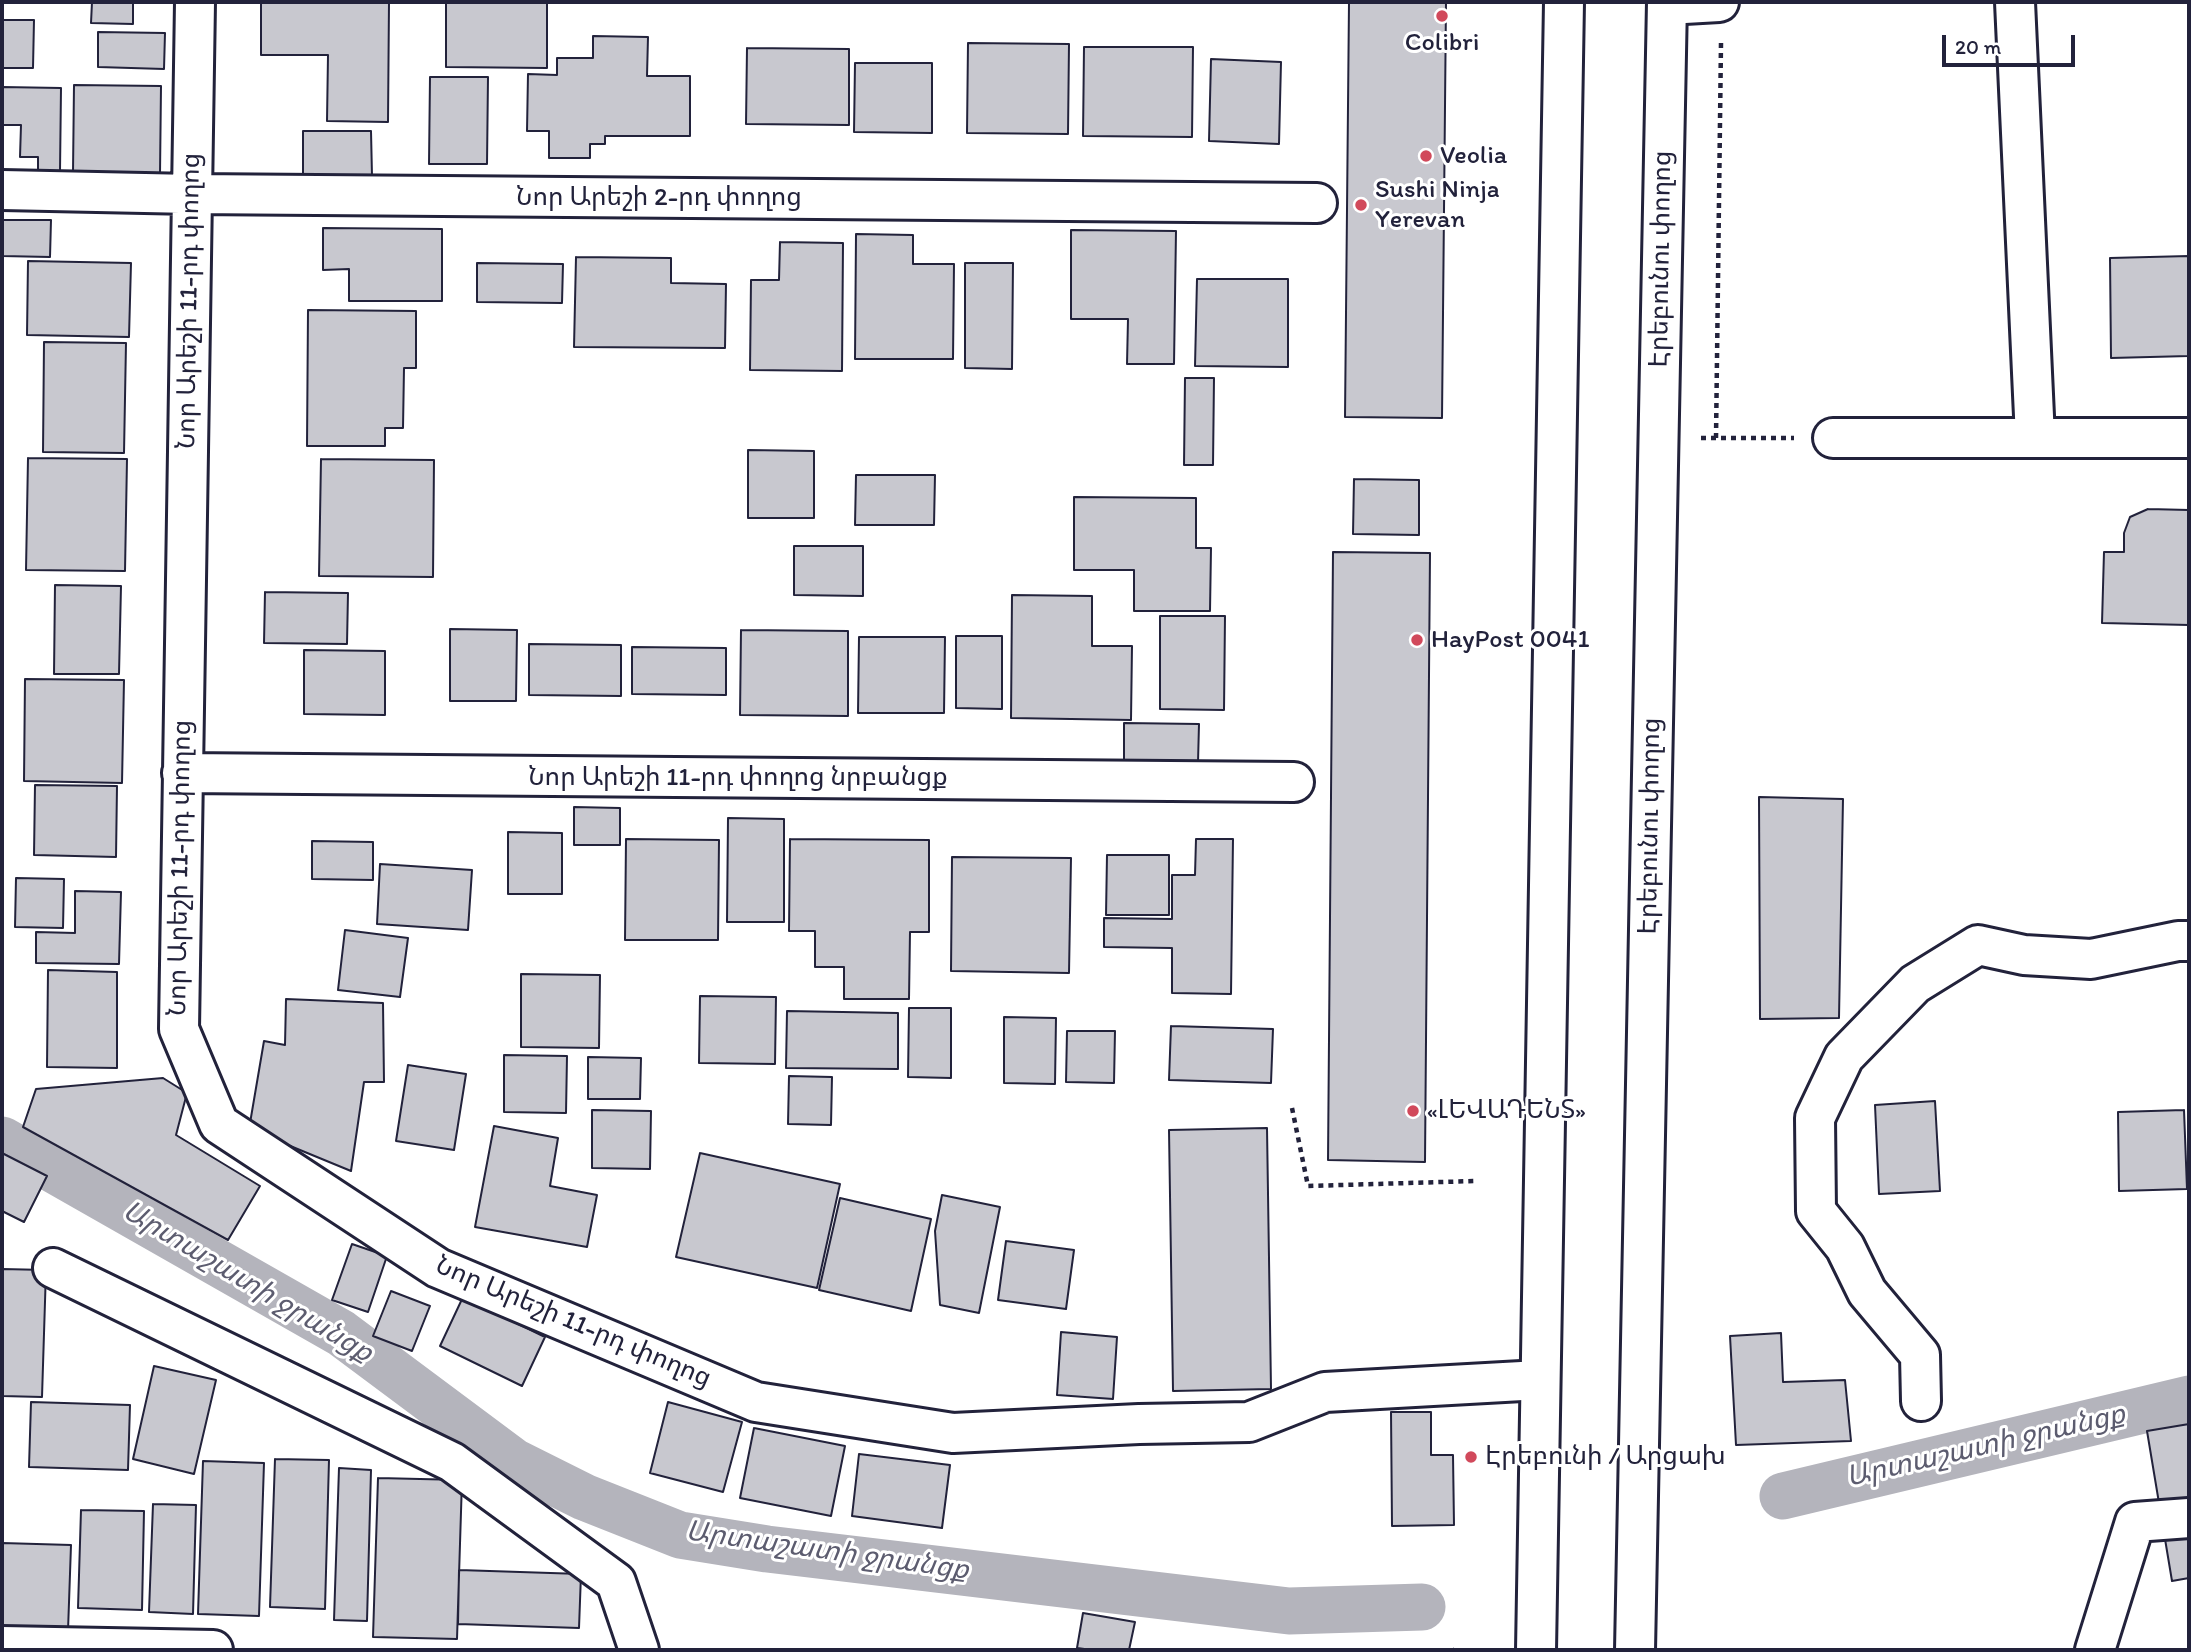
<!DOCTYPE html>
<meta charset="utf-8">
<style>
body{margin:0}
#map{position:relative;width:2191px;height:1652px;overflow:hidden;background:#fff;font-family:Itim,sans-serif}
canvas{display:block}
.frame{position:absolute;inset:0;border:4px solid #22223b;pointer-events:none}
.scale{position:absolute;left:1942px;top:35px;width:133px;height:32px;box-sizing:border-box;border:4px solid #22223b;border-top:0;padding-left:9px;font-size:21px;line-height:24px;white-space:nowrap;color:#22223b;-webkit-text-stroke:5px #fff;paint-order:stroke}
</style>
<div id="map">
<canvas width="2191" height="1652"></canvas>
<div class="frame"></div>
<div class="scale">20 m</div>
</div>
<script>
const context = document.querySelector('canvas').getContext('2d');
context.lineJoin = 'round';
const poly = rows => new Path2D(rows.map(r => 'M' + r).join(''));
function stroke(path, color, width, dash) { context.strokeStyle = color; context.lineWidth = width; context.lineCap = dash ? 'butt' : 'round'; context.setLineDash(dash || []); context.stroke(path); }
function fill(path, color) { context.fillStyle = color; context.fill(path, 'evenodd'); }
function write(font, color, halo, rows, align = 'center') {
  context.font = font + ' Itim,"Noto Sans Armenian",sans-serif'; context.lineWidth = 6; context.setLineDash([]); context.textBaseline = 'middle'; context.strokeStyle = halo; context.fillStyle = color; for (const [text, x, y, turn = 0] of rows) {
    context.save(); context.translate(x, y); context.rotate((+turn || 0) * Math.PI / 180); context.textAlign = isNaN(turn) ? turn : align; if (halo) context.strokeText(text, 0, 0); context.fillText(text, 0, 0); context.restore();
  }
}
stroke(poly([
 [2,1140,341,1333,514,1462,584,1497,680,1535,767,1549,1289,1611,1422,1607],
 [1783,1496,2189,1399]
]), '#b4b4bc', 47);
const building = poly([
 [92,2,133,2,133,24,91,23,92,2],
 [261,2,389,2,388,122,327,121,328,55,261,55,261,2],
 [446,2,547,2,547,68,446,67,446,2],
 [1349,2,1446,2,1442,418,1345,417,1349,2],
 [2,20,34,20,33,68,2,68,2,20],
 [98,32,165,33,164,69,98,67,98,32],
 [593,36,648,37,647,76,690,76,690,136,605,136,605,144,590,144,590,158,549,158,549,131,527,131,528,74,557,75,557,58,593,58,593,36],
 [968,43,1069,44,1068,134,967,133,968,43],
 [1084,47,1193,47,1192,137,1083,136,1084,47],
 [747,48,849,49,849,125,746,124,747,48],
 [1211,59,1281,62,1279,144,1209,141,1211,59],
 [855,63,932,63,932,133,854,132,855,63],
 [430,77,488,77,487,164,429,164,430,77],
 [74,85,161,86,160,174,73,172,74,85],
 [2,87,61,88,60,171,38,171,38,157,20,157,21,125,2,125,2,87],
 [303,131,371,131,372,176,303,175,303,131],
 [2,220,51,220,50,257,2,256,2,220],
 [323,228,442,229,442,301,349,301,349,269,323,270,323,228],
 [1071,230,1176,231,1174,364,1127,364,1128,319,1071,319,1071,230],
 [856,234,913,235,913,264,954,264,953,359,855,359,856,234],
 [780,242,843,243,842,371,750,370,751,280,779,280,780,242],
 [2189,256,2189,356,2111,358,2110,258,2189,256],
 [576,257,671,258,671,283,726,284,725,348,574,347,576,257],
 [28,261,131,263,129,337,27,335,28,261],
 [477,263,563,264,562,303,477,302,477,263],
 [965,263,1013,263,1012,369,965,368,965,263],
 [1197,279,1288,279,1288,367,1195,366,1197,279],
 [308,310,416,311,416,368,404,368,403,428,385,428,385,446,307,446,308,310],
 [44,342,126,343,124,453,43,452,44,342],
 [1185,378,1214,378,1213,465,1184,465,1185,378],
 [748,450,814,451,814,518,748,518,748,450],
 [28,458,127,459,125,571,26,570,28,458],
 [321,459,434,460,433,577,319,576,321,459],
 [856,475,935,475,934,525,855,525,856,475],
 [1354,479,1419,480,1419,535,1353,534,1354,479],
 [1074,497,1196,498,1196,548,1211,548,1210,611,1134,611,1134,570,1074,570,1074,497],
 [2148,509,2189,510,2189,625,2102,623,2104,552,2124,552,2124,533,2130,517,2148,509],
 [794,546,863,546,863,596,794,595,794,546],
 [1333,552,1430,553,1425,1162,1328,1160,1333,552],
 [55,585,121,586,119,674,54,674,55,585],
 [265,592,348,593,347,644,264,643,265,592],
 [1012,595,1092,596,1092,646,1132,646,1131,720,1011,718,1012,595],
 [1160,616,1225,616,1224,710,1160,709,1160,616],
 [450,629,517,630,516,701,450,701,450,629],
 [741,630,848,631,848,716,740,715,741,630],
 [956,636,1002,636,1002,709,956,708,956,636],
 [859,637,945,637,944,713,858,713,859,637],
 [529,644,621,645,621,696,529,695,529,644],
 [632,647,726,648,726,695,632,694,632,647],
 [304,650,385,651,385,715,304,714,304,650],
 [25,679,124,680,122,783,24,781,25,679],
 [1124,723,1199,724,1198,763,1124,762,1124,723],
 [35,785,117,786,116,857,34,855,35,785],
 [1759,797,1843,799,1839,1018,1760,1019,1759,797],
 [574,807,620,808,620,845,574,845,574,807],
 [728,818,784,819,784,922,727,922,728,818],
 [508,832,562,833,562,894,508,894,508,832],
 [626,839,719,840,718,940,625,940,626,839],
 [790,839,929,840,929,932,910,932,909,999,844,999,844,967,815,967,815,931,789,931,790,839],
 [1196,839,1233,839,1231,994,1172,993,1172,948,1104,947,1104,918,1172,919,1172,875,1195,875,1196,839],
 [312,841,373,842,373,880,312,879,312,841],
 [1107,855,1169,855,1169,915,1106,915,1107,855],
 [952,857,1071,858,1069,973,951,971,952,857],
 [380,864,472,870,468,930,377,924,380,864],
 [16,878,64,879,63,928,15,927,16,878],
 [75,891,121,892,119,964,36,963,36,932,75,933,75,891],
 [345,930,408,938,400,997,338,990,345,930],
 [48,970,117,972,117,1068,47,1067,48,970],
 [521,974,600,975,599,1048,521,1047,521,974],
 [700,996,776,997,775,1064,699,1063,700,996],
 [286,999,383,1003,384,1082,364,1082,351,1171,249,1129,264,1041,285,1045,286,999],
 [909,1008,951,1008,951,1078,908,1077,909,1008],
 [787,1011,898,1013,898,1069,786,1068,787,1011],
 [1004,1017,1056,1018,1055,1084,1004,1083,1004,1017],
 [1171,1026,1273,1029,1271,1083,1169,1080,1171,1026],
 [1067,1031,1115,1031,1114,1083,1066,1082,1067,1031],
 [504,1055,567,1056,566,1113,504,1112,504,1055],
 [588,1057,641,1058,640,1099,588,1099,588,1057],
 [408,1065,466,1074,454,1150,396,1141,408,1065],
 [789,1076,832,1077,831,1125,788,1124,789,1076],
 [163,1078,187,1093,176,1135,260,1186,228,1240,23,1127,36,1089,163,1078],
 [1935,1101,1940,1191,1879,1194,1875,1105,1935,1101],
 [592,1110,651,1111,650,1169,592,1168,592,1110],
 [2184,1110,2187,1189,2119,1191,2118,1112,2184,1110],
 [494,1126,558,1138,550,1186,597,1195,587,1247,475,1227,494,1126],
 [1267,1128,1271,1389,1173,1391,1169,1130,1267,1128],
 [2,1153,47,1176,24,1222,2,1211,2,1153],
 [700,1153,840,1184,817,1288,676,1257,700,1153],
 [942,1195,1000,1207,979,1313,940,1305,935,1231,942,1195],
 [840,1198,931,1219,911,1311,819,1290,840,1198],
 [1006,1241,1074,1250,1066,1309,998,1300,1006,1241],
 [352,1244,387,1256,368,1312,332,1300,352,1244],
 [2,1269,46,1270,42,1397,2,1396,2,1269],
 [391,1291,430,1306,412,1351,373,1336,391,1291],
 [463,1297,545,1337,522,1386,440,1346,463,1297],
 [1061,1332,1117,1337,1113,1399,1057,1395,1061,1332],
 [1781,1333,1783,1382,1845,1380,1851,1441,1736,1445,1730,1336,1781,1333],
 [154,1366,216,1380,194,1474,133,1459,154,1366],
 [31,1402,130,1405,128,1470,29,1467,31,1402],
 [668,1402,742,1422,723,1492,650,1473,668,1402],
 [1391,1412,1431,1412,1431,1455,1453,1455,1454,1525,1392,1526,1391,1412],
 [2189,1424,2189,1578,2172,1581,2147,1431,2189,1424],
 [754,1428,845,1446,831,1516,740,1498,754,1428],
 [859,1454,950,1465,942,1528,852,1516,859,1454],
 [275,1459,329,1460,325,1609,270,1607,275,1459],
 [203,1461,264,1463,259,1616,198,1614,203,1461],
 [339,1468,371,1470,367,1621,334,1620,339,1468],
 [378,1478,462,1480,457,1639,373,1637,378,1478],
 [153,1504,196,1505,193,1614,149,1612,153,1504],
 [81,1510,144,1511,142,1610,78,1608,81,1510],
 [2,1543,71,1545,68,1631,2,1629,2,1543],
 [459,1570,581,1574,579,1628,458,1624,459,1570],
 [1083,1613,1135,1622,1129,1650,1092,1650,1077,1648,1083,1613]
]);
fill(building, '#c8c8cf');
stroke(building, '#22223b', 2);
const minor = poly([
 [195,2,179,1029,219,1124,438,1268,756,1402,953,1433,1139,1424,1249,1422,1325,1392,1540,1380],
 [2015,2,2035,438],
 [1667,5,1719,2],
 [2,190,192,194,1317,203],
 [1833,438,2189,438],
 [182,773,1294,782],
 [53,1268,452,1462,616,1582,639,1650],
 [1921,1401,1920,1355,1867,1292,1845,1247,1816,1211,1815,1118,1844,1057,1915,984,1978,945,2024,955,2091,959,2178,941,2189,941],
 [2,1646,213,1650],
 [2095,1650,2135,1522,2189,1518]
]);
const major = poly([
 [1536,1650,1564,2],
 [1635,1650,1667,2]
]);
stroke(minor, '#22223b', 44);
stroke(major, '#22223b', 44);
stroke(poly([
 [1701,438,1794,438],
 [1716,438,1721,43],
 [1292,1108,1308,1186,1475,1181],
 [1454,1650,1455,1649]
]), '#22223b', 4.5, [5, 5]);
stroke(minor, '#fff', 38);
stroke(major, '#fff', 38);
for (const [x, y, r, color] of [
 [1442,16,7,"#d1495b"],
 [1426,156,7,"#d1495b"],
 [1361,205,7,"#d1495b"],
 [1417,640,7,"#d1495b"],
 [1413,1111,7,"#d1495b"],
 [1471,1457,7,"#d1495b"]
]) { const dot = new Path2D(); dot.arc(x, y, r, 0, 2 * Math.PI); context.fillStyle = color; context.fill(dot); stroke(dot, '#fff', 2.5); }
write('26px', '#22223b', '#fff', [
 ["Colibri",1442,43,"center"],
 ["Veolia",1440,156],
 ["Sushi Ninja",1375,190],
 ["Yerevan",1375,220],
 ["HayPost 0041",1431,640],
 ["«ԼԵՎԱԴԵՆՏ»",1427,1111],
 ["Էրեբունի / Արցախ",1485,1457]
], 'left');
write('26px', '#22223b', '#fff', [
 ["Նոր Արեշի 2-րդ փողոց",659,198],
 ["Էրեբունու փողոց",1662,259,-89],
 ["Նոր Արեշի 11-րդ փողոց",190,301,-89],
 ["Նոր Արեշի 11-րդ փողոց նրբանցք",738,778],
 ["Էրեբունու փողոց",1651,826,-89],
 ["Նոր Արեշի 11-րդ փողոց",181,868,-89],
 ["Նոր Արեշի 11-րդ փողոց",573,1323,23]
]);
write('italic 28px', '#5c5c6f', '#fff', [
 ["Արտաշատի ջրանցք",247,1283,31],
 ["Արտաշատի ջրանցք",1986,1447,-13],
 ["Արտաշատի ջրանցք",827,1552,8]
]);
</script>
